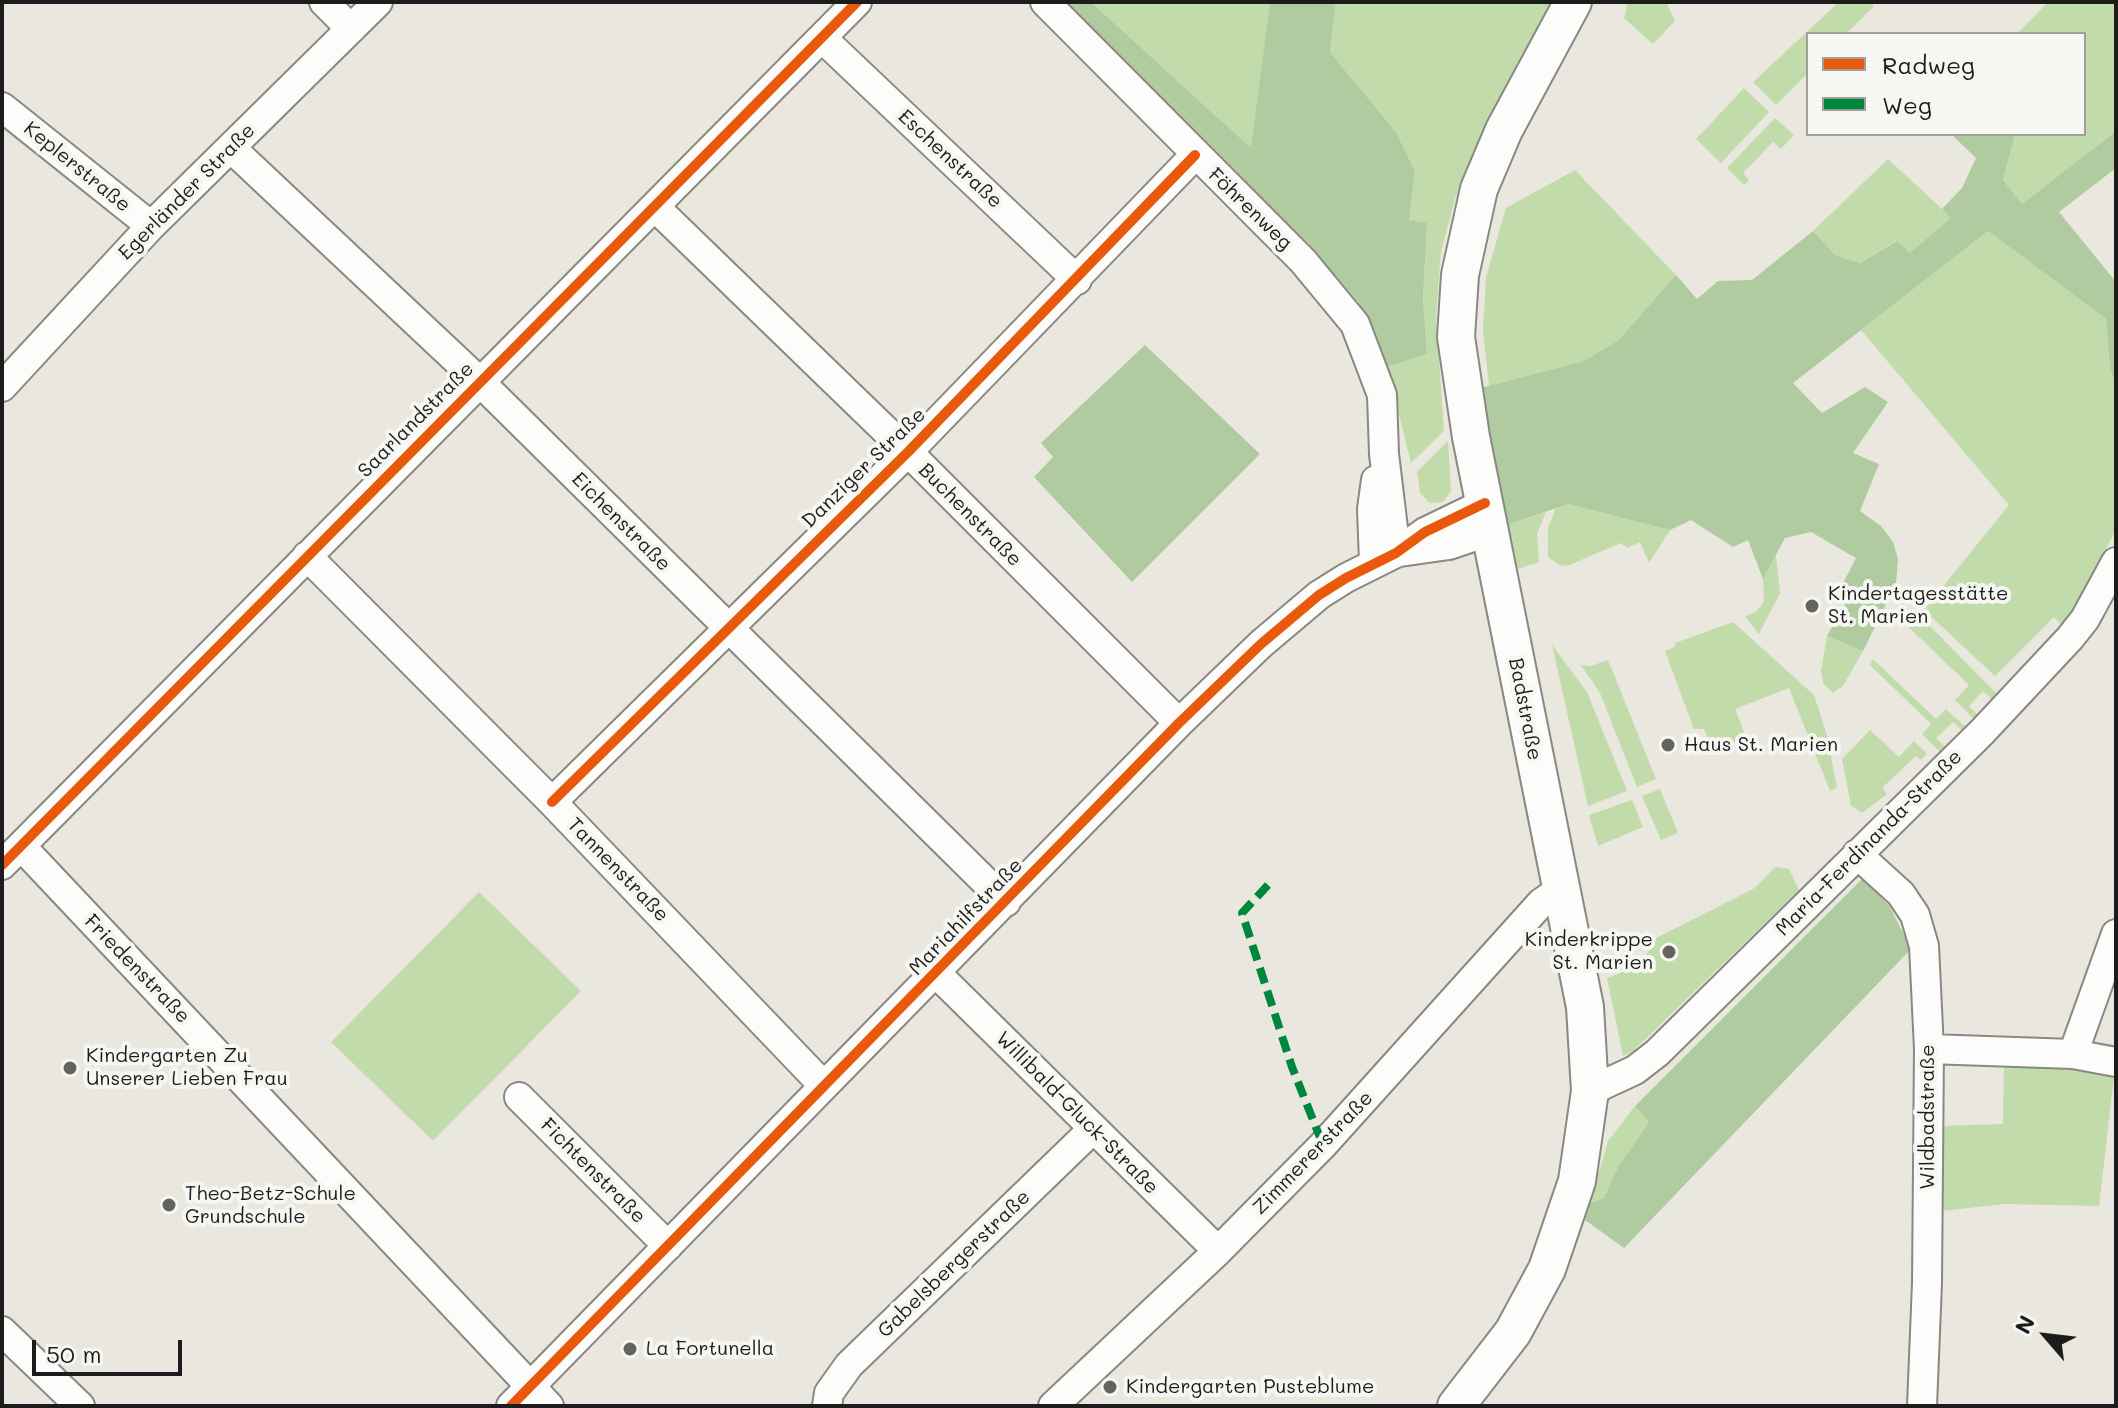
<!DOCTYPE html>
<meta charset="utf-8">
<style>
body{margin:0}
#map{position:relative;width:2118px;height:1408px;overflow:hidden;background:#eae8de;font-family:Mali,sans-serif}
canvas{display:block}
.frame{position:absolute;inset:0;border:4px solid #1c1c1c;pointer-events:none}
.legend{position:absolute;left:1806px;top:32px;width:280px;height:104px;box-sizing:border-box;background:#f6f6f2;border:2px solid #9f9f9c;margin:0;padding:10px 14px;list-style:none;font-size:24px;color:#1c1c1c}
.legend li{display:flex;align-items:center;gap:16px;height:40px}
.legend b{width:40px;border:2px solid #9f9f9c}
.north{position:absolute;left:2006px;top:1296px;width:80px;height:80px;-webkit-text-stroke:6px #f6f6f2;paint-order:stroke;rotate:298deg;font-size:22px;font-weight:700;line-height:32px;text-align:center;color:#1c1c1c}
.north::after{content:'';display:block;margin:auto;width:28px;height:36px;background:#1c1c1c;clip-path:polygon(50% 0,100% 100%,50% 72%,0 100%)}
.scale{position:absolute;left:32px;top:1340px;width:150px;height:36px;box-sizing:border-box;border:4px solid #1c1c1c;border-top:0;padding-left:10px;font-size:24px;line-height:28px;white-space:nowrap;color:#1c1c1c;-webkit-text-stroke:6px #f6f6f2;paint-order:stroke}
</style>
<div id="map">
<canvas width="2118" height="1408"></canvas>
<div class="frame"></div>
<ul class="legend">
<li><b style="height:10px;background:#e8590c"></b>Radweg</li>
<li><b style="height:10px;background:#00873e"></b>Weg</li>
</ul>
<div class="north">N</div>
<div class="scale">50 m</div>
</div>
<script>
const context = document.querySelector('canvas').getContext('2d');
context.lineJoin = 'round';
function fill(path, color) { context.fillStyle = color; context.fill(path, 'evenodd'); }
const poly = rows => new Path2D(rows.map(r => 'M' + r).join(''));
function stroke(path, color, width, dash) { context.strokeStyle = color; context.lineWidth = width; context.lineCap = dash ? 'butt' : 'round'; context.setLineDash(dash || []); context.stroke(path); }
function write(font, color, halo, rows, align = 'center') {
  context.font = font + ' Mali,sans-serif'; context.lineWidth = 8; context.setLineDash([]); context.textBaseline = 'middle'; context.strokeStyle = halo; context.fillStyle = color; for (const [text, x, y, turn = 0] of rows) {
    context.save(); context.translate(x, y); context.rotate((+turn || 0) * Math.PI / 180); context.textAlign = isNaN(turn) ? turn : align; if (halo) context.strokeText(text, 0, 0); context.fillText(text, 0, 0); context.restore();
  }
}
fill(poly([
 [1091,2,1270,2,1252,149],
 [1336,2,1552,2,1470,163,1455,199,1441,252,1436,317,1444,431,1411,463,1387,367,1427,354,1423,300,1427,224,1409,220,1415,171,1396,132,1330,52],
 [1628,2,1666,2,1675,21,1653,44,1624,18],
 [1839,2,1870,2,1874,6,1846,34,1808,34,1808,73,1776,105,1753,82],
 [2048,2,2116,2,2116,131,2022,204,2003,180,2015,134,2084,134,2084,34,2017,34],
 [1744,88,1769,112,1721,163,1696,139],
 [1775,118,1794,135,1781,149,1773,142,1743,173,1749,180,1744,185,1727,168],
 [1888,159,1952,218,1910,254,1896,241,1860,263,1835,255,1813,231],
 [1575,170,1676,275,1618,342,1584,361,1489,386,1483,330,1486,277,1506,208],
 [1988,231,2106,319,2110,370,2116,383,2116,529,2066,629,2054,617,1995,676,1924,610,2009,505,1861,330],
 [1448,441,1451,491,1443,502,1430,503,1420,493,1417,472],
 [1568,504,1670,530,1649,563,1640,542,1627,548,1621,543,1567,566,1559,565,1548,557,1548,528,1556,508],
 [1546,512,1537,534,1539,562,1518,569,1507,525],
 [1776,555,1780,593,1759,634,1745,617,1757,611,1764,601,1763,579],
 [1903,605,1925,621,1999,696,1994,701,1983,691,1969,706,1979,716,1975,720,1955,700,1969,685,1898,617],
 [1733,622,1814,695,1827,735,1837,788,1830,791,1789,688,1735,709,1746,737,1740,740,1713,751,1704,729,1694,729,1665,651,1676,646,1675,643],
 [1827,636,1863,651,1843,686,1833,693,1823,683,1821,671],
 [1552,645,1587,692,1627,791,1588,806],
 [1873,659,1936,719,1946,709,1967,728,1963,731,1953,722,1936,738,1946,748,1941,753,1922,734,1931,724,1870,665],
 [1608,660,1656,779,1637,787,1600,693,1581,665,1591,666],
 [1870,730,1899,757,1914,741,1927,754,1921,760,1916,756,1882,788,1887,794,1862,813,1851,806,1842,759],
 [1660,789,1678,833,1661,840,1642,796],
 [1632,800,1643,827,1598,846,1589,815],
 [1775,867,1789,869,1799,890,1633,1051,1623,1056,1607,978,1640,966,1656,938,1755,888],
 [479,892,581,991,433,1141,331,1042],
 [2004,1062,2115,1069,2099,1206,2005,1204,1942,1211,1940,1126,2003,1124],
 [1635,1106,1649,1122,1618,1167,1604,1198,1590,1203,1608,1141]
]), '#c2dbaa');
fill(poly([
 [1062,2,1091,2,1251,148,1270,2,1336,2,1330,52,1396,132,1415,171,1409,220,1427,223,1423,300,1427,354,1387,367,1358,302,1308,243,1209,153],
 [2116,131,2116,168,2059,212,2116,282,2116,383,2110,370,2106,319,1988,231,1793,383,1822,413,1865,387,1888,402,1853,453,1879,464,1860,511,1881,526,1893,542,1898,559,1896,584,1863,651,1827,636,1849,597,1839,591,1856,558,1811,532,1785,538,1763,579,1748,540,1733,547,1691,520,1670,530,1568,504,1507,525,1477,389,1584,361,1618,341,1676,275,1697,299,1718,281,1752,280,1813,231,1835,255,1860,263,1897,241,1910,253,1951,218,1942,209,1962,188,1976,158,1951,134,2015,134,2003,180,2022,204],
 [1145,345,1260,454,1132,582,1034,477,1053,457,1041,443],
 [1863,878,1890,907,1911,949,1624,1248,1585,1220,1590,1203,1604,1198,1618,1167,1649,1122,1635,1106]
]), '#b0cba0');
const minor = poly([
 [324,2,351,29],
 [1045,2,1303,261,1355,324,1382,395,1384,454,1396,553],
 [822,38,1077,280],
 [2,107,151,226],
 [231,148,480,382,1006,902],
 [655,207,908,452,1179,723],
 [2,387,151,226,378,2],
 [1400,552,1449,545,1490,531],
 [307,556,552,802,824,1086],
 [1374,563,1372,509,1376,480],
 [552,802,908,452,1195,155],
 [21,846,549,1406],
 [1857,854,1901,894,1915,915,1924,946,1929,1049,1927,1283,1922,1406],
 [2,865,857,2],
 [937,974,1218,1251],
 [1929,1049,2073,1054,2116,1062],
 [2073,1054,2116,934],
 [1590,1091,1635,1070,1657,1053,1982,732,2070,638,2085,619,2116,562],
 [519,1097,668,1246],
 [2,1331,80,1406],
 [511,1406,1179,723,1261,644,1319,595,1346,578,1396,553,1425,532,1485,503],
 [827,1406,829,1393,849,1365,1093,1129],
 [1053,1406,1218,1251,1323,1145,1541,903,1561,889]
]);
const major = poly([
 [1456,1406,1513,1332,1547,1269,1577,1181,1590,1091,1585,1007,1471,437,1456,337,1460,275,1479,189,1504,130,1573,2]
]);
stroke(minor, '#8a8883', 32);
stroke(major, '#8a8883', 40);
stroke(minor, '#fcfcfa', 28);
stroke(major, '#fcfcfa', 36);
stroke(poly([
 [1268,885,1242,913,1292,1067,1323,1145]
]), '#00873e', 8, [16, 8]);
stroke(poly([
 [552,802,908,452,1195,155],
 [2,865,857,2],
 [511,1406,1179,723,1261,644,1319,595,1346,578,1396,553,1425,532,1485,503]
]), '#e8590c', 10);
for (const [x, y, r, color] of [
 [1812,606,8,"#646360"],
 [1668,745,8,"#646360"],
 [1669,952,8,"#646360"],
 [70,1068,8,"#646360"],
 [169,1205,8,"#646360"],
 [630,1349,8,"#646360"],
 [1110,1387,8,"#646360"]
]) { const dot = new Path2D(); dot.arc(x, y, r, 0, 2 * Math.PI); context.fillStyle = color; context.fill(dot); stroke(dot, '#f6f6f2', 3); }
write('20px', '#1c1c1c', '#f6f6f2', [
 ["Eschenstraße",950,159,43],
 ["Keplerstraße",77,167,39],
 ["Egerländer Straße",187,192,-45],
 ["Föhrenweg",1250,209,44],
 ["Saarlandstraße",416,420,-45],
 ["Danziger Straße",864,468,-44],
 ["Buchenstraße",970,515,45],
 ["Eichenstraße",621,522,45],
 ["Badstraße",1525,709,79],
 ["Maria-Ferdinanda-Straße",1869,843,-45],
 ["Tannenstraße",618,870,46],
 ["Mariahilfstraße",966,917,-46],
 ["Friedenstraße",137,969,46],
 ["Willibald-Gluck-Straße",1077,1113,45],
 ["Wildbadstraße",1928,1117,-90],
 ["Zimmererstraße",1313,1153,-46],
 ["Fichtenstraße",593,1171,45],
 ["Gabelsbergerstraße",954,1264,-44]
]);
write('20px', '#1c1c1c', '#f6f6f2', [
 ["Kindertagesstätte",1828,594],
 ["St. Marien",1828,617],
 ["Haus St. Marien",1684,745],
 ["Kinderkrippe",1653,940,"right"],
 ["St. Marien",1653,963,"right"],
 ["Kindergarten Zu",86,1056],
 ["Unserer Lieben Frau",86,1079],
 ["Theo-Betz-Schule",185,1194],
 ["Grundschule",185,1217],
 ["La Fortunella",646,1349],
 ["Kindergarten Pusteblume",1126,1387]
], 'left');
</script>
